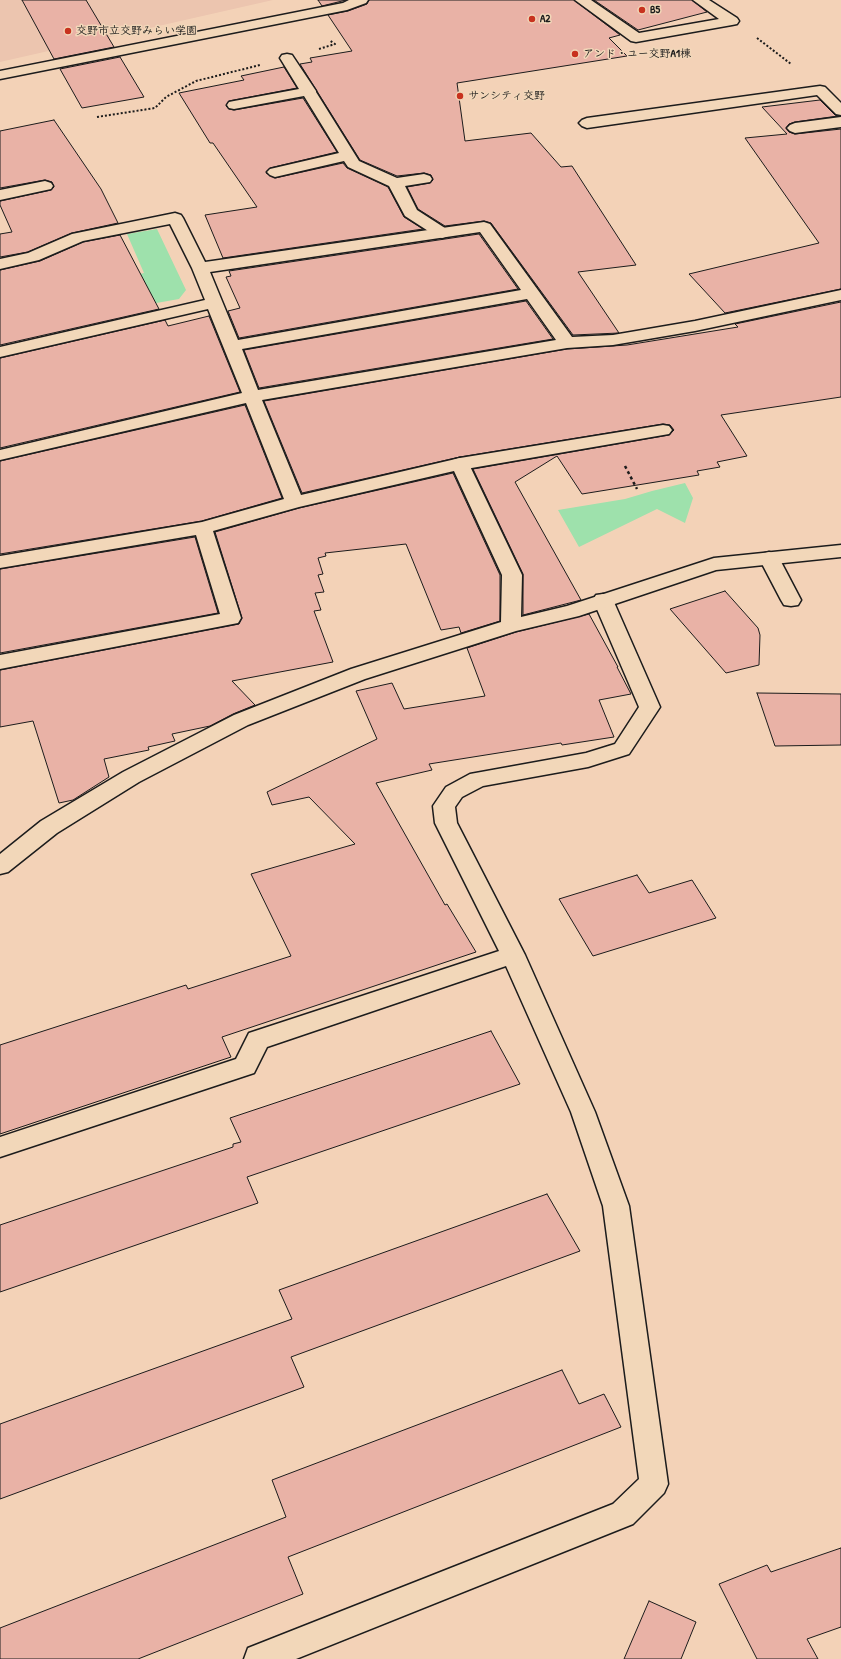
<!DOCTYPE html>
<meta charset="utf-8">
<style>
body{margin:0}
canvas{display:block;background:#f3d2b7}
</style>
<canvas width="841" height="1659"></canvas>
<script>
const context = document.querySelector('canvas').getContext('2d');
context.lineJoin = 'round';
function fill(path, color) { context.fillStyle = color; context.fill(path, 'evenodd'); }
const poly = rows => new Path2D(rows.map(r => 'M' + r).join(''));
function stroke(path, color, width, dash) { context.strokeStyle = color; context.lineWidth = width; context.lineCap = dash ? 'butt' : 'round'; context.setLineDash(dash || []); context.stroke(path); }
function write(font, color, halo, rows, align = 'center') {
  context.font = font + ' "Patrick Hand","Klee One",sans-serif'; context.lineWidth = 3; context.setLineDash([]); context.textBaseline = 'middle'; context.strokeStyle = halo; context.fillStyle = color; for (const [text, x, y, turn = 0] of rows) {
    context.save(); context.translate(x, y); context.rotate((+turn || 0) * Math.PI / 180); context.textAlign = isNaN(turn) ? turn : align; if (halo) context.strokeText(text, 0, 0); context.fillText(text, 0, 0); context.restore();
  }
}
fill(poly([
 [0,0,273,0,0,62]
]), '#ecc5af');
fill(poly([
 [157,229,186,290,179,299,145,305,128,277,144,273,127,234],
 [685,483,693,498,685,523,657,509,579,547,558,510,625,499,652,491]
]), '#9ee1ac');
const building = poly([
 [22,0,86,0,114,47,54,59,22,0],
 [318,0,346,0,322,6,318,0],
 [369,0,574,0,620,35,609,38,627,56,457,83,465,141,531,133,561,167,572,166,636,265,578,272,619,333,573,335,491,223,484,221,445,226,418,209,407,187,430,183,433,180,431,175,424,173,397,176,360,160,300,64,312,62,310,58,352,51,328,15,348,11,367,4,369,0],
 [594,0,692,0,707,12,638,30,594,0],
 [120,57,144,97,82,108,60,69,120,57],
 [284,67,297,88,229,101,226,106,229,109,234,110,303,98,337,152,270,168,266,173,275,178,343,163,347,168,388,187,404,217,423,229,223,258,205,215,257,207,213,143,210,143,179,93,244,80,241,76,284,67],
 [820,100,835,115,838,116,795,122,789,124,786,128,789,132,795,134,841,129,841,289,725,313,689,274,819,243,745,138,787,134,762,107,820,100],
 [54,120,101,189,118,223,72,233,28,252,0,257,0,234,12,232,0,205,0,201,51,190,54,187,52,182,45,180,0,188,0,131,54,120],
 [479,234,518,289,239,338,228,311,240,308,226,277,231,276,229,271,479,234],
 [120,235,159,309,0,345,0,270,40,261,83,242,120,235],
 [526,301,553,339,259,388,244,350,526,301],
 [841,302,841,397,721,415,747,456,717,462,720,467,697,471,699,475,582,494,557,456,515,482,581,600,523,615,523,574,473,469,669,435,674,430,670,425,663,424,460,457,302,493,264,401,567,349,627,345,738,327,735,324,841,302],
 [209,316,240,392,0,448,0,358,165,320,168,326,209,316],
 [245,405,282,498,202,521,0,554,0,461,245,405],
 [453,473,500,575,500,621,461,633,459,627,441,630,406,544,325,553,326,556,318,558,323,574,318,575,324,592,315,593,321,610,314,611,333,662,232,681,255,705,233,714,210,726,172,734,175,741,148,747,149,750,104,759,109,777,73,800,59,803,33,721,0,727,0,670,239,624,242,618,215,532,299,508,453,473],
 [195,537,218,613,0,653,0,569,195,537],
 [725,591,758,628,760,635,759,665,726,673,670,609,725,591],
 [589,614,618,667,617,667,631,694,599,700,614,737,562,745,561,743,429,764,432,770,376,783,445,905,447,904,476,952,222,1037,231,1057,0,1134,0,1045,186,985,188,989,291,956,251,874,355,844,309,797,272,805,267,792,377,739,356,691,392,683,404,709,485,696,467,648,516,632,589,614],
 [757,693,841,694,841,745,775,746,757,693],
 [637,875,649,893,692,880,716,918,593,956,559,899,637,875],
 [491,1031,520,1084,247,1177,258,1203,0,1292,0,1225,233,1147,233,1144,241,1142,230,1118,491,1031],
 [547,1194,580,1251,291,1357,304,1387,0,1499,0,1424,292,1319,279,1290,547,1194],
 [562,1370,579,1404,604,1394,621,1427,288,1557,303,1594,138,1659,0,1659,0,1628,286,1517,272,1480,562,1370],
 [841,1548,841,1627,807,1639,818,1659,757,1659,719,1584,767,1565,771,1572,841,1548],
 [649,1601,696,1622,681,1659,624,1659,649,1601]
]);
fill(building, '#e9b2a6');
stroke(building, '#1c1c1c', 1);
const service = poly([
 [575,0,591,0,639,33,719,19,693,0,709,0,737,18,739,21,737,24,732,25,636,42,631,41,575,0],
 [287,54,292,55,316,91,316,92,359,161,397,178,424,174,430,176,432,179,430,182,405,186,417,210,448,230,450,233,448,236,442,238,436,236,405,216,389,186,348,167,344,161,275,177,270,175,267,172,270,169,339,153,304,96,234,109,229,108,227,105,229,102,234,101,299,89,280,58,282,55,287,54],
 [45,181,51,183,53,186,51,189,0,200,0,190,45,181],
 [663,425,669,426,672,430,669,434,460,470,453,468,451,464,453,460,460,458,663,425],
 [769,552,776,554,779,558,801,600,798,605,791,606,784,605,781,600,759,558,762,554,769,552],
 [603,594,610,595,613,600,660,707,629,754,588,767,483,786,462,797,455,807,457,823,525,955,595,1112,629,1206,668,1484,664,1493,633,1524,296,1659,244,1659,248,1648,613,1504,639,1479,603,1206,571,1112,506,966,267,1047,254,1073,0,1157,0,1137,236,1059,249,1033,499,951,435,823,433,806,446,787,470,774,586,753,615,744,639,707,593,600,596,595,603,594]
]);
const minor = poly([
 [820,86,825,87,841,103,841,115,836,114,817,95,587,128,582,126,579,123,582,120,587,118,820,86],
 [841,117,841,127,795,133,790,131,787,128,790,125,795,123,841,117],
 [175,213,181,215,183,218,205,262,484,222,490,224,572,337,613,335,695,321,841,290,841,300,695,331,613,345,567,348,262,400,301,495,460,458,467,460,522,575,521,617,567,606,714,558,841,545,841,557,716,570,579,616,516,631,365,679,248,725,139,782,57,833,8,872,0,874,0,854,41,821,123,772,234,715,351,669,501,622,502,575,454,471,299,507,213,531,241,618,238,623,0,669,0,655,220,614,196,535,0,568,0,556,202,522,284,499,246,403,0,460,0,450,242,393,208,309,0,357,0,347,205,300,192,268,170,224,83,241,39,260,0,269,0,259,28,253,72,234,175,213],
 [480,232,521,290,238,340,210,272,480,232],
 [527,299,556,340,258,390,242,349,527,299]
]);
const tertiary = poly([
 [349,0,368,0,366,3,347,10,0,79,0,71,343,3,349,0]
]);
stroke(service, '#1c1c1c', 3);
stroke(minor, '#1c1c1c', 3);
stroke(tertiary, '#1c1c1c', 3);
stroke(poly([
 [757,38,791,64],
 [319,49,335,44,329,40],
 [97,117,155,108,166,97,196,81,260,65]
]), '#1c1c1c', 2, [2, 2]);
stroke(poly([
 [625,466,637,489]
]), '#1c1c1c', 2.5, [3, 3]);
fill(service, '#f2d7b9');
fill(minor, '#f2d7b9');
fill(tertiary, '#f2d7b9');
for (const [x, y, r, color] of [
 [642,10,4,"#c8321e"],
 [532,19,4,"#c8321e"],
 [68,31,4,"#c8321e"],
 [575,54,4,"#c8321e"],
 [460,96,4,"#c8321e"]
]) { const dot = new Path2D(); dot.arc(x, y, r, 0, 2 * Math.PI); context.fillStyle = color; context.fill(dot); stroke(dot, '#f2d7b9', 1.5); }
write('bold 11px', '#1c1c1c', '#f2d7b9', [
 ["B5",650,10],
 ["A2",540,19],
 ["交野市立交野みらい学園",76,31],
 ["アンド・ユー交野A1棟",583,54],
 ["サンシティ交野",468,96]
], 'left');
</script>
